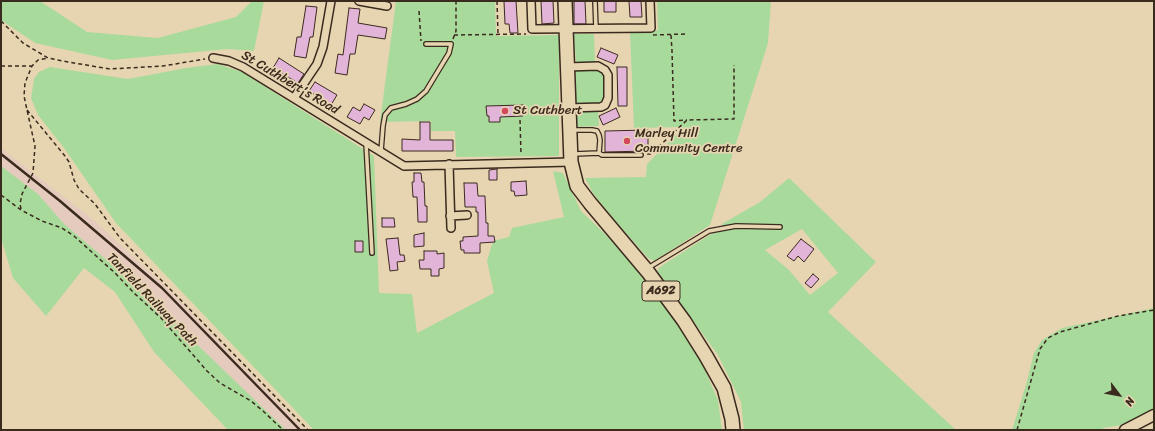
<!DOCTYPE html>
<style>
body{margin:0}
#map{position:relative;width:1155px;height:431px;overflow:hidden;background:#e7d5b2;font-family:Sriracha,sans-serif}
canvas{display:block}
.frame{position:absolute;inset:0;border:2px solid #3b2a1e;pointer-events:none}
.north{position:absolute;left:1099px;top:375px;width:40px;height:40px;-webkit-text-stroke:3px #e7d5b2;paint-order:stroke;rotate:122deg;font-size:11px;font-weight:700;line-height:16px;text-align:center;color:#3b2a1e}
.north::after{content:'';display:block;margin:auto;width:14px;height:18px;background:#3b2a1e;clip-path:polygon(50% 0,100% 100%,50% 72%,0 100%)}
</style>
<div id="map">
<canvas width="1155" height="431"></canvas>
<div class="frame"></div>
<div class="north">N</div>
</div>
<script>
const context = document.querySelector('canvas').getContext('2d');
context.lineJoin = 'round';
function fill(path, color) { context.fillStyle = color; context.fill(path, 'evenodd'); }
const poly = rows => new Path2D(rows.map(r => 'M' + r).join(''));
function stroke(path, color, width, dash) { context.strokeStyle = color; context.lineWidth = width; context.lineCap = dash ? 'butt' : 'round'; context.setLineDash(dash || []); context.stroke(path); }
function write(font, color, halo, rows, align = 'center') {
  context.font = font + ' Sriracha,sans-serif'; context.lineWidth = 3.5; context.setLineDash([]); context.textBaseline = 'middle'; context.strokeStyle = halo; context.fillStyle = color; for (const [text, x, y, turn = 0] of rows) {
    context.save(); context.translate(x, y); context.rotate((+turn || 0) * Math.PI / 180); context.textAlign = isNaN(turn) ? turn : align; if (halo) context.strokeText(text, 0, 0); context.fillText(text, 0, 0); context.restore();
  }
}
fill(poly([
 [1,148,95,221,161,282,305,430,286,430,129,279,64,224,38,194,1,166]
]), '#e5cbbd');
fill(poly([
 [1,1,40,1,87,32,158,38,236,17,252,1,264,1,254,51,228,49,112,60,35,43,1,20],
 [396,1,495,1,496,36,559,35,559,156,456,157,455,131,431,131,431,121,380,122],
 [657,1,771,1,768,43,710,225,654,261,648,258,617,223,593,193,585,178,646,177,647,164,684,127,634,128,630,32,658,30],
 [574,34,594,34,595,62,576,63],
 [218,64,242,72,374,156,379,293,412,294,417,333,494,293,487,261,493,241,509,237,512,228,564,217,553,171,563,173,581,211,605,234,630,262,670,314,697,352,718,400,722,430,314,430,116,223,64,148,38,115,31,98,34,79,39,72,50,67,128,79,186,68],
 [575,71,599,71,605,76,605,93,604,99,600,103,576,103],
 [598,110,599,126,575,127,575,111],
 [1,166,38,194,64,224,129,279,286,430,228,430,154,352,115,292,84,268,46,316,13,278,1,238],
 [789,178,876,262,828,312,956,430,744,430,741,402,718,355,657,271,660,267,711,234,723,231,722,224,760,202],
 [802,229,838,273,810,295,789,270,765,250],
 [1154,308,1154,409,1122,425,1104,428,1100,430,1012,430,1026,385,1034,353,1042,340,1062,328]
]), '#a8da9c');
const building = poly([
 [504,1,516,1,518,33,510,33,509,24,505,24,504,1],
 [541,1,553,1,554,23,542,24,541,1],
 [574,1,585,1,586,24,574,24,574,1],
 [604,1,616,1,616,12,604,12,604,1],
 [629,1,641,1,642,17,630,17,629,1],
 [306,6,317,7,313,37,310,37,306,58,294,56,297,37,301,37,306,6],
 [349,8,360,9,358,23,387,28,385,39,358,35,355,54,350,54,347,75,335,73,338,54,343,55,349,8],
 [601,48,618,55,614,64,597,57,601,48],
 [279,58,304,74,298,83,273,68,279,58],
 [617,67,627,67,627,106,618,106,617,67],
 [315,82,337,95,331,105,309,91,315,82],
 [364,104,375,110,369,120,364,117,360,124,347,117,353,107,360,111,364,104],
 [523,105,523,116,500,117,500,122,489,122,489,116,487,116,486,106,523,105],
 [616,108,620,117,603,125,599,116,616,108],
 [420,122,430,122,430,140,453,140,453,151,402,151,402,139,420,140,420,122],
 [648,130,648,151,605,152,605,131,648,130],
 [497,169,497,180,489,180,489,170,497,169],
 [414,173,421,173,422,182,424,182,425,206,427,206,427,222,418,222,417,197,413,197,412,182,414,182,414,173],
 [526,181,527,195,515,196,514,191,511,191,511,182,526,181],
 [464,183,477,183,478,196,485,196,486,223,488,223,488,236,494,236,495,242,480,243,480,253,464,253,464,250,461,250,460,241,463,241,463,237,478,236,478,212,476,212,476,207,465,207,464,183],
 [382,218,394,218,395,227,382,227,382,218],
 [424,233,424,246,414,247,414,235,424,233],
 [398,238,400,255,404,255,405,261,397,262,398,270,390,271,386,239,398,238],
 [801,239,814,249,804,262,798,256,794,261,787,256,801,239],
 [355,241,363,241,363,252,355,252,355,241],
 [424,251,437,251,437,254,444,253,444,268,439,269,439,276,431,276,431,269,420,269,419,260,424,260,424,251],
 [813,274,819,279,811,288,805,283,813,274]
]);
fill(building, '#e1b4d8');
stroke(building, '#3b2a1e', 1);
const lane = poly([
 [595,1,596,29],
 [573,130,592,130,597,131,599,135,600,140,599,153,574,154],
 [366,143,372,253],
 [381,151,383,126,385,115,391,108,406,104,417,99,426,91,449,53,451,44,426,44],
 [599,153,602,155,641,155],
 [648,268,709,231,736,226,780,227]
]);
const street = poly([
 [359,1,387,6],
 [531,1,532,29,651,28,650,1],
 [213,58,229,61,243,67,404,166,571,162],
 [567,67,598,66,605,70,608,75,608,98,605,105,601,107,569,108],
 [294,98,317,64,323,47,331,1],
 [449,164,451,228],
 [450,216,467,215]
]);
const secondary = poly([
 [1125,430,1154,415]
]);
const highway = poly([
 [565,1,571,162,577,186,590,203,648,272,684,321,706,356,724,388,732,419,733,430]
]);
stroke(lane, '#3b2a1e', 6);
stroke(street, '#3b2a1e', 10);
stroke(secondary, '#3b2a1e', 13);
stroke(highway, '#3b2a1e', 16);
stroke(poly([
 [497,1,498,34],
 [419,11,421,41],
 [1,21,23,43,48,58,68,62,110,69,163,66,205,59],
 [454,35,526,34],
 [653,35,685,34],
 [671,35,672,51,674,121,687,120],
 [453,39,456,31,456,1],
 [1,66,32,66],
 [27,110,65,156,69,162,74,180,79,189,95,204,120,238,308,430],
 [520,120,521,155],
 [647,154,651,154,687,120,734,119,734,65],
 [1,195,21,210,42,221,62,228,74,236,115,273,134,293,161,318,207,371,220,383,251,401,263,411,283,430],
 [21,209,20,204,22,194,33,173,35,146,27,110,24,96,25,83,32,66,38,60,48,58],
 [1017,430,1040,349,1048,338,1060,332,1118,316,1154,310]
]), '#3b2a1e', 1.5, [4, 3]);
stroke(lane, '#e7d5b2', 3.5);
stroke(street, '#e7d5b2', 7);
stroke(secondary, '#e7d5b2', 10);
stroke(highway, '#e7d5b2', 13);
stroke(poly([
 [1,154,60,201,162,288,300,430]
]), '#3b2a1e', 2.5);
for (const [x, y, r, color] of [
 [505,111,4,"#d1495b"],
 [627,141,4,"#d1495b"]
]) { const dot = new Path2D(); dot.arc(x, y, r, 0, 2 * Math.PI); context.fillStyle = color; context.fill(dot); stroke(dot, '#e7d5b2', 1.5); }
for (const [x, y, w] of [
 [661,291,38]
]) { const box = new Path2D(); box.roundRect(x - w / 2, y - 10, w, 20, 3); context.fillStyle = '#e7d5b2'; context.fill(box); stroke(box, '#3b2a1e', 1); }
write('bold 12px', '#3b2a1e', null, [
 ["A692",661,291]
]);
write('13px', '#3b2a1e', '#e7d5b2', [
 ["St Cuthbert's Road",290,83,31],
 ["Tanfield Railway Path",152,300,46]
]);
write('13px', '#3b2a1e', '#e7d5b2', [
 ["St Cuthbert",513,111],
 ["Marley Hill",635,134],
 ["Community Centre",635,149]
], 'left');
</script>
